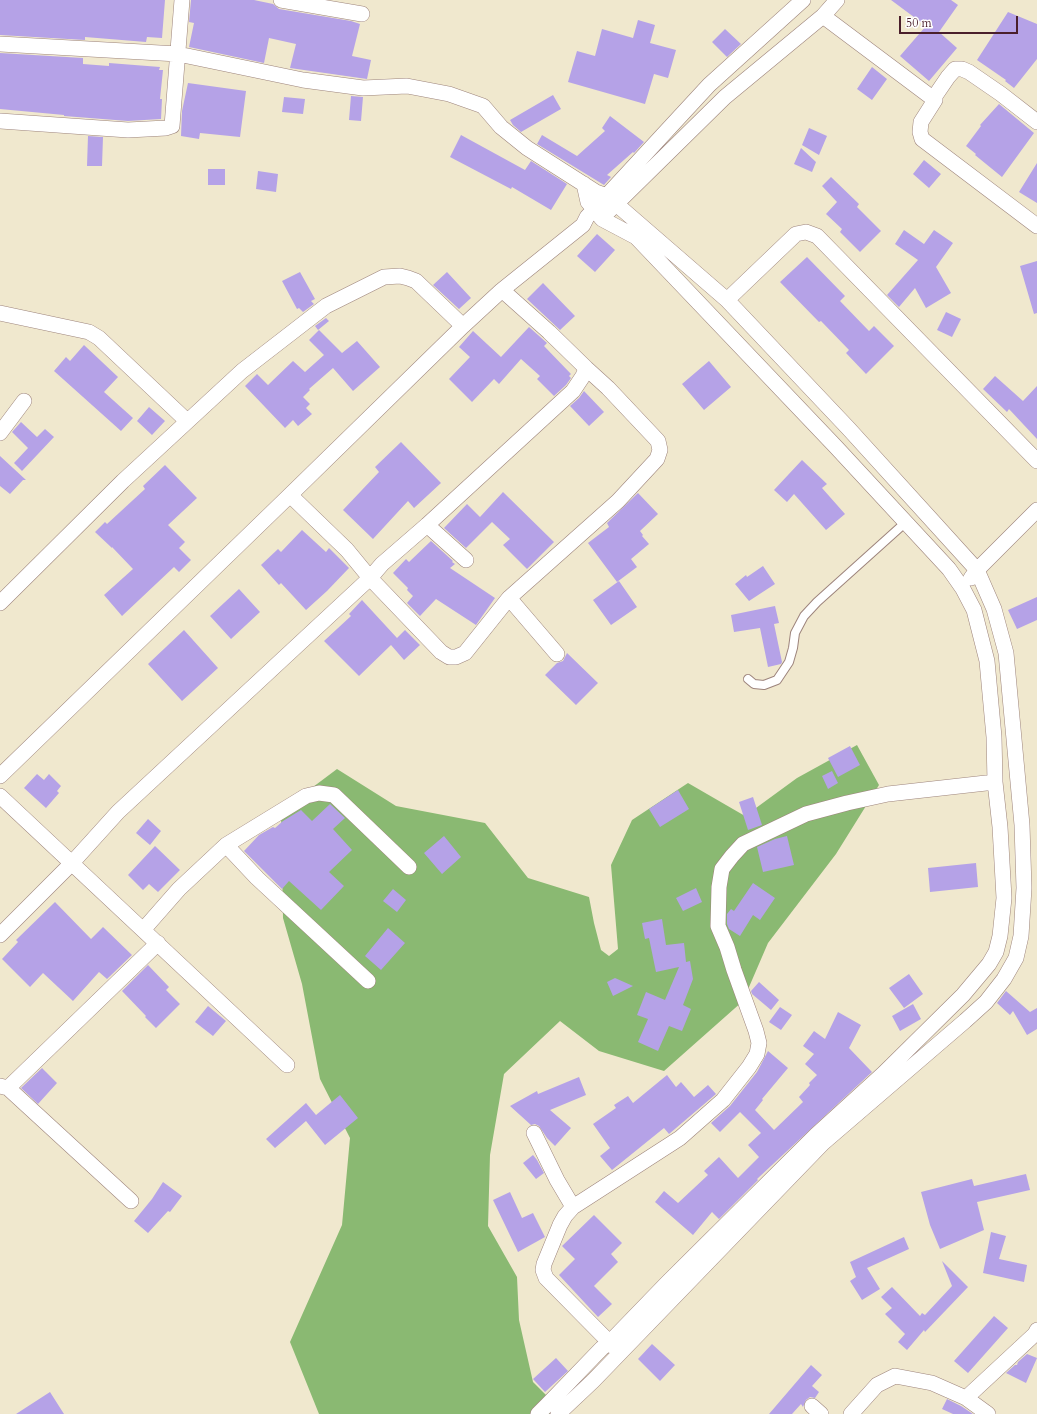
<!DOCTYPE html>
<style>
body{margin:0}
#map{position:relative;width:1037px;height:1414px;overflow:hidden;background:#f0e8ce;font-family:Cardo,serif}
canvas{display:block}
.scale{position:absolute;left:899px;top:16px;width:119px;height:18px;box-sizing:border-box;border:2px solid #4a1f2b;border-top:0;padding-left:5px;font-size:12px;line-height:14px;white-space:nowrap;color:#4a1f2b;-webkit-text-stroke:3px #fff;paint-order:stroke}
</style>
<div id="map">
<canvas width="1037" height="1414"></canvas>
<div class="scale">50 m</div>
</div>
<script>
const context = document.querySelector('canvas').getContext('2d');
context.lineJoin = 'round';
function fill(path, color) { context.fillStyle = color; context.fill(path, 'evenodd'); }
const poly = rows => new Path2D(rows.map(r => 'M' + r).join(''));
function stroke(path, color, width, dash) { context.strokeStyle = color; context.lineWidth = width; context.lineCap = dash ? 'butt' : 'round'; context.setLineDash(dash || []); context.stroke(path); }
fill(poly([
 [857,745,879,785,836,854,768,943,743,1001,664,1071,599,1051,560,1021,504,1074,490,1155,488,1226,517,1277,519,1320,533,1382,565,1414,319,1414,290,1342,342,1225,350,1138,320,1079,302,984,283,918,281,811,337,769,396,806,485,823,528,878,589,897,594,923,601,950,609,956,618,949,611,865,632,820,688,783,745,816,797,778]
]), '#8ab972');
fill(poly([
 [0,0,165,0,162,38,147,37,146,42,85,37,85,40,0,35],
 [191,0,254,0,273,4,279,9,351,21,360,24,352,56,371,60,367,79,290,68,296,44,269,38,264,63,189,47,194,23,189,22],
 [891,0,951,0,958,5,939,32,957,48,929,81,900,56,926,26],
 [1008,12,1037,24,1037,59,1014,88,1005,81,1006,80,977,60],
 [638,20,655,25,650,43,676,50,668,78,654,74,645,104,568,82,577,51,595,56,602,29,633,38],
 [725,29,741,44,727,57,712,42],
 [0,53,83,58,83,64,109,66,109,63,160,67,159,70,163,70,160,99,162,99,161,119,128,121,64,116,64,115,0,109],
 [872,67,887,79,872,100,857,89],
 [188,83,246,91,240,137,200,133,199,139,181,136,182,111],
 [553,95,561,109,521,132,513,125,510,120],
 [351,96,363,97,361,121,349,120],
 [284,97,305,99,303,114,282,112],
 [999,104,1034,133,1002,177,975,155,976,154,966,146,981,126,980,125],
 [610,116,644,142,634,153,633,152,607,175,611,177,604,185,537,144,542,135,577,156,605,131,602,128],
 [809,128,827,136,819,155,802,145],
 [461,135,525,170,531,161,567,184,551,210,512,187,511,189,450,157],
 [88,136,103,137,102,166,87,166],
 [801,148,816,162,812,172,794,164],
 [924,160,941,174,929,188,913,174],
 [1037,163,1037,203,1019,192],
 [208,169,225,169,225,185,208,185],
 [258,171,278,174,276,192,256,189],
 [831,177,859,204,857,207,881,231,860,252,840,232,842,229,826,214,837,202,822,186],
 [904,230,924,244,934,230,953,243,936,267,951,293,926,308,915,288,899,307,887,295,918,260,895,244],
 [597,234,615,250,595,272,577,256],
 [807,257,845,296,840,301,869,331,874,326,894,346,866,374,846,353,849,350,821,321,819,322,780,282],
 [1037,261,1037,313,1034,314,1020,266],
 [300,272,315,299,311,301,314,304,303,312,299,308,297,309,282,281],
 [447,272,471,298,459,309,433,285],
 [543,283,575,316,560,330,527,299],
 [946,312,961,319,952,337,937,330],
 [326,318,329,321,318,330,315,326],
 [529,327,547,343,544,346,571,374,569,376,571,378,566,385,554,396,537,379,540,376,521,359,499,384,494,379,472,402,449,379,470,357,459,347,473,331,501,357],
 [319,330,342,353,357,341,380,367,353,391,333,368,309,389,310,390,303,397,310,404,306,408,312,414,298,426,293,420,285,428,245,386,257,374,268,385,293,361,305,372,324,355,309,340],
 [84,345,118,377,104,392,133,418,121,431,54,371,66,357,70,361],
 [709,361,731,387,704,410,682,384],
 [995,376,1023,401,1037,386,1037,439,1009,409,1007,412,983,389],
 [584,391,604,412,589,426,570,406,579,398],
 [149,407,165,421,152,435,137,421],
 [21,422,37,437,45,429,54,437,22,471,14,463,28,448,12,432],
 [401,442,441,483,414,508,408,501,373,539,343,510,379,472,375,467],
 [0,456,26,480,23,480,10,494,0,486],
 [802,460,827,484,822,488,845,514,826,530,794,494,787,502,774,490],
 [165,465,197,498,168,525,185,542,179,548,191,560,179,572,174,567,122,616,104,595,133,569,112,547,112,548,95,532,105,522,107,524,145,489,143,486],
 [503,492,554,542,527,569,503,545,510,539,492,522,466,548,444,528,467,504,480,517],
 [638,493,658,514,640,531,643,535,642,536,649,544,631,559,637,567,617,582,588,543,609,527,607,523],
 [302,530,326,552,329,548,349,568,327,591,306,610,281,583,279,585,261,565,278,549,281,552],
 [431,541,453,561,452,562,455,564,450,568,495,598,476,625,436,599,420,616,407,603,413,596,407,590,408,588,393,573,406,559,409,562],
 [763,566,775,584,749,601,735,584,746,575,747,577],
 [619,581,637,607,611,625,593,600],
 [239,589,260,612,231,639,210,616],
 [1037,597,1037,620,1017,629,1008,610],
 [362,600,397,638,405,630,420,645,404,660,391,645,359,676,324,641,351,616,349,614],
 [775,606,779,623,774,624,782,662,781,664,768,667,760,628,734,632,731,615],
 [184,630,218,668,182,701,148,664],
 [567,653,598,683,576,705,545,675,557,663,563,661],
 [850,746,860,765,838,777,828,758],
 [832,771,838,783,828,789,822,776],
 [37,774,44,780,49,774,61,786,57,791,59,793,46,808,24,788],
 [678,790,689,809,660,827,649,809],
 [753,797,762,825,748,830,739,802],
 [330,804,345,818,333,829,352,850,329,872,344,886,321,910,289,881,282,889,244,851,259,835,273,827,275,828,283,821,301,810,312,821],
 [148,819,161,831,150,845,136,833],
 [444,836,461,857,442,874,424,853],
 [787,836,794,865,763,872,757,847,775,839],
 [155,846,180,870,158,892,149,884,143,890,128,875],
 [976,863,978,887,930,892,928,868],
 [753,883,775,898,760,920,753,915,740,936,729,929,727,924,727,914,731,909,734,911],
 [696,888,702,902,683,911,676,898],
 [393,889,406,900,397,912,383,901],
 [55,902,91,939,103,927,132,955,107,979,99,972,73,1001,43,973,30,987,2,959,18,942,16,940],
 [662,919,666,945,684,943,686,962,690,961,693,979,683,1005,691,1009,682,1031,669,1026,658,1051,638,1042,648,1019,637,1015,646,992,665,1000,679,967,656,972,649,938,645,939,642,923],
 [388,928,405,943,381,970,365,956],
 [148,965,169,987,166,990,180,1004,156,1028,145,1017,146,1016,122,991],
 [909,974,923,994,904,1008,889,988],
 [615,978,633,986,613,996,607,982],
 [759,982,779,1000,771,1010,752,994,751,991],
 [1006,991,1030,1012,1037,1008,1037,1029,1027,1035,1013,1011,1010,1015,997,1003],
 [913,1004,921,1019,900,1031,892,1016],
 [208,1006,226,1021,213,1036,195,1022],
 [780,1007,792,1015,781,1030,769,1022],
 [838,1012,861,1025,849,1048,872,1072,757,1179,758,1180,719,1219,712,1212,693,1235,655,1202,664,1191,678,1203,708,1175,704,1171,719,1157,738,1178,759,1157,748,1145,761,1133,740,1112,720,1132,711,1123,730,1106,757,1072,768,1051,788,1068,762,1099,763,1100,755,1110,774,1130,803,1102,799,1097,810,1085,809,1083,817,1075,805,1064,814,1054,803,1046,814,1031,825,1039],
 [42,1068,57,1083,38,1104,21,1088],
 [667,1075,676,1087,681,1082,694,1097,708,1085,716,1094,669,1134,664,1128,612,1170,600,1156,610,1148,593,1124,616,1108,614,1105,628,1096,633,1103],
 [579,1077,586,1095,550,1110,571,1128,555,1146,547,1138,539,1126,535,1124,531,1125,510,1106,537,1091,538,1094],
 [340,1095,358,1118,325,1145,306,1121,275,1148,266,1139,306,1103,316,1115],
 [533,1155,537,1160,544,1173,536,1179,523,1163],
 [1026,1174,1030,1190,977,1202,984,1230,940,1249,930,1225,921,1192,972,1179,974,1186],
 [163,1182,182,1196,170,1212,168,1211,148,1233,134,1221,152,1199],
 [510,1192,522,1218,533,1213,545,1237,518,1252,493,1200],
 [594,1215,622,1243,611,1254,618,1262,594,1286,612,1304,598,1317,559,1275,575,1259,562,1246],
 [991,1232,1006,1236,999,1259,1027,1265,1024,1282,983,1273],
 [904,1237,909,1249,867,1268,880,1289,862,1300,850,1281,856,1277,850,1262],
 [942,1261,968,1287,925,1332,924,1330,907,1350,898,1342,905,1334,885,1314,892,1308,881,1297,892,1287,920,1316,922,1313,925,1315,952,1286],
 [994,1316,1008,1328,968,1373,954,1361],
 [652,1344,675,1365,660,1381,638,1359],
 [1027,1354,1037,1358,1026,1383,1006,1373,1015,1365,1017,1365,1018,1362],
 [556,1358,568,1371,545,1392,533,1379],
 [811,1365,822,1375,812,1386,819,1392,815,1398,810,1397,806,1400,803,1407,801,1404,792,1414,769,1414],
 [50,1392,64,1414,16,1414],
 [947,1399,961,1406,973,1414,953,1414,942,1409]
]), '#b5a2e7');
const service = poly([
 [748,679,754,684,764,685,777,680,789,662,793,648,795,633,804,616,817,602,906,522]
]);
const minor = poly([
 [281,0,362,14],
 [823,16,935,100,935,96,948,77,955,69,962,69,969,72,1001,94,1037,122],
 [0,44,178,54,303,80,363,88,407,86,449,94,483,106,501,127,527,148,596,192,607,196,727,300,849,429,977,570,994,609,1006,653,1022,825,1024,888,1021,936,1016,958,1004,979,986,1002,965,1021,823,1143,593,1381,558,1414],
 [935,100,921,122,920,132,922,139,1037,226],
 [0,121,128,130,166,128,172,126,182,0],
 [609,211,725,97,823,16,837,0],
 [727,300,796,234,806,232,817,236,1037,461],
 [0,313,89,332,99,338,187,421],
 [0,433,24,401],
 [290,495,347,550,370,578,382,564,427,525,573,391,583,376,586,368,549,332,502,290],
 [427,525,466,560],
 [971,578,977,570,1037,510],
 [509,598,557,654],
 [0,603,123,481,242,371,326,306,384,277,400,276,408,278,416,281,463,326],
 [0,776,290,495,463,326,502,290,583,225,587,217,709,85,803,0],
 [0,796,287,1065],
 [226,845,257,878,368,981],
 [143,930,179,889,226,845,306,796,319,793,334,795,409,867],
 [0,935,71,864,118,812,370,578,441,652,449,657,456,657,465,653,509,598,618,501,657,459,660,450,658,441,608,388,586,368],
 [0,1086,8,1088,131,1201],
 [8,1088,158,943],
 [534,1133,557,1180,573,1207,565,1216,560,1225,544,1264,543,1270,546,1278,616,1349],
 [573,1207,680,1138,723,1100,749,1067,757,1054,759,1043,756,1031,734,970,727,947,718,926,719,887,722,869,732,856,743,844,806,814,847,803,888,794,995,782],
 [966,1398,1035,1334,1037,1330],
 [812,1406,821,1414],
 [538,1414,547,1405,602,1348,610,1342,668,1282,816,1135,883,1074,963,995,989,964,996,952,1000,936,1004,898,1000,827,995,782,994,737,987,661,974,610,963,589,949,569,836,447,636,237,602,219,588,202,584,184],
 [851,1414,877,1385,895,1376,932,1383,966,1398,988,1414]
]);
stroke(service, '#9d847c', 10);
stroke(minor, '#9d847c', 16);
stroke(service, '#fff', 8);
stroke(minor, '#fff', 15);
</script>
